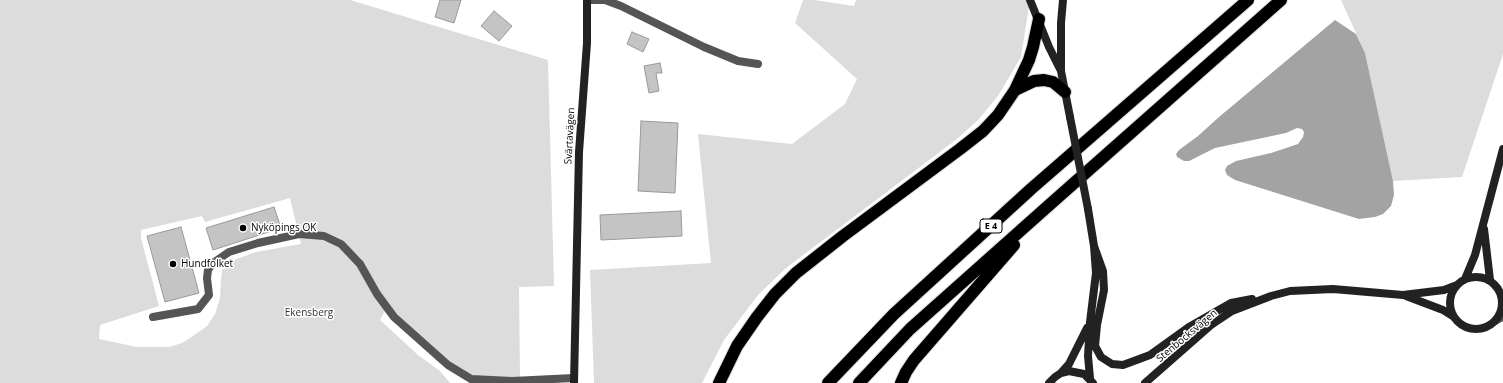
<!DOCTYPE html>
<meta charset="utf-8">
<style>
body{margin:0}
canvas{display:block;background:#fff}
</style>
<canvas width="1503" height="383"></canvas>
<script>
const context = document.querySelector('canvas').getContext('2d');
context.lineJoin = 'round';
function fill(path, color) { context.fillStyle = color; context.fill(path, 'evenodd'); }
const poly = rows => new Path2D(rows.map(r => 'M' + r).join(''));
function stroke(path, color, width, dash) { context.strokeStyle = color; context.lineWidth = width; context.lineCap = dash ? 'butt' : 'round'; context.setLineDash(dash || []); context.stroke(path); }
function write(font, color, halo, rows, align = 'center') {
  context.font = font + ' "Open Sans",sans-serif'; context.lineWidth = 3; context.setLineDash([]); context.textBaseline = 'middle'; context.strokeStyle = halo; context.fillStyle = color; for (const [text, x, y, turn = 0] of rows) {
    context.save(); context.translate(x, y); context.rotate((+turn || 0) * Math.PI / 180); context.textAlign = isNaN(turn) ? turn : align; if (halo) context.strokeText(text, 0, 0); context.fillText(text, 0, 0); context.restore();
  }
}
fill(poly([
 [0,0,350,0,548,60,554,286,519,287,520,379,471,379,387,307,380,320,418,355,440,371,450,383,0,383],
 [290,198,301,244,256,252,223,264,221,280,220,298,215,314,207,326,196,334,182,343,169,347,137,347,99,339,100,325,159,306,141,238,141,230,202,216,205,222],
 [803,0,814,0,854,6,856,0,1030,0,1021,57,998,96,978,120,957,139,786,268,758,295,724,340,702,383,594,383,590,270,711,263,698,134,792,144,845,104,857,79,795,23],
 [1341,0,1503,0,1503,54,1462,177,1393,181,1365,53]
]), '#dcdcdc');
fill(poly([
 [1335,20,1356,34,1365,53,1393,181,1394,195,1391,206,1383,214,1375,217,1359,219,1235,180,1227,175,1225,170,1227,166,1236,161,1271,153,1298,144,1303,137,1304,132,1302,129,1297,128,1286,133,1215,148,1189,161,1184,161,1177,157,1176,154,1179,150,1198,136,1219,117]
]), '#a3a3a3');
const building = poly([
 [440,0,461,0,454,23,435,17,440,0],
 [494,11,512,26,499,41,481,26,494,11],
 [632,32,649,39,643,52,627,44,632,32],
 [660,63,662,73,656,73,659,91,649,93,644,66,660,63],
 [641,121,678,123,675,193,638,191,641,121],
 [274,207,281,228,213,250,206,228,274,207],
 [681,211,682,236,601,240,600,215,681,211],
 [181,227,199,293,165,302,147,236,181,227]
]);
fill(building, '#c4c4c4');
stroke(building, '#999', 1);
const highway = poly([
 [1015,90,1034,81,1044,80,1053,82,1065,92],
 [719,383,737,346,757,317,775,294,796,273,843,236,960,149,983,131,998,115,1015,90,1029,60,1033,47,1039,19],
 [828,383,894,314,1031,189,1248,0],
 [859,383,910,329,1047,207,1281,0],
 [901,383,906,372,914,360,1014,245]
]);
stroke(highway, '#dbdbdb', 14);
stroke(poly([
 [1500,292,1503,294],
 [1495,322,1503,318]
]), '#555', 6);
stroke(poly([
 [587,0,605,0,621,6,704,47,738,61,758,64],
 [153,317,198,309,209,295,207,278,208,270,213,263,229,252,258,243,299,234,324,236,341,244,360,264,377,294,394,317,448,365,471,379,512,381,574,378]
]), '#555', 8);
stroke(poly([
 [1030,0,1049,47,1060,69],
 [1063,0,1061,23,1061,71,1070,117],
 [1088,209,1094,246,1096,273,1090,322,1088,356,1090,378],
 [1484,229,1490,280],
 [1094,246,1103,271,1104,290,1097,325,1095,346,1101,357,1112,364,1123,365,1150,355,1189,327,1231,303,1252,299],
 '1450 303a26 26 0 1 1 52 0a26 26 0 1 1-52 0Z',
 [1465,279,1475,255,1503,149],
 [1406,296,1443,310,1454,317],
 [1061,373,1069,364,1087,328],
 [574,383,579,152,587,43,587,0],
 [1049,383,1055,377,1061,373,1069,371,1084,374,1093,383],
 [1145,383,1211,325,1232,311,1271,296,1290,291,1333,289,1403,295,1444,290,1457,285]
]), '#222', 8);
stroke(highway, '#000', 12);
stroke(poly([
 [1070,117,1088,209]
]), '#222', 8);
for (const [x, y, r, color] of [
 [243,228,4,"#000"],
 [173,264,4,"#000"]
]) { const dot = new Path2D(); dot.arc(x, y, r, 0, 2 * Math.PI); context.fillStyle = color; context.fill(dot); stroke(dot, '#fff', 1.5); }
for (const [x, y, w] of [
 [991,226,22]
]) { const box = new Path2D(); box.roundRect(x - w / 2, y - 7, w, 14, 3); context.fillStyle = '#fff'; context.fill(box); stroke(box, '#000', 1); }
write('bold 9px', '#000', null, [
 ["E 4",991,226]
]);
write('10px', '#000', '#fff', [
 ["Svärtavägen",570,136,-87],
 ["Stenbocksvägen",1187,336,-40]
]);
write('10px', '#000', '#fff', [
 ["Nyköpings OK",251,228],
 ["Hundfolket",181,264]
], 'left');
write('10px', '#333', '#fff', [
 ["Ekensberg",309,313]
]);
</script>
